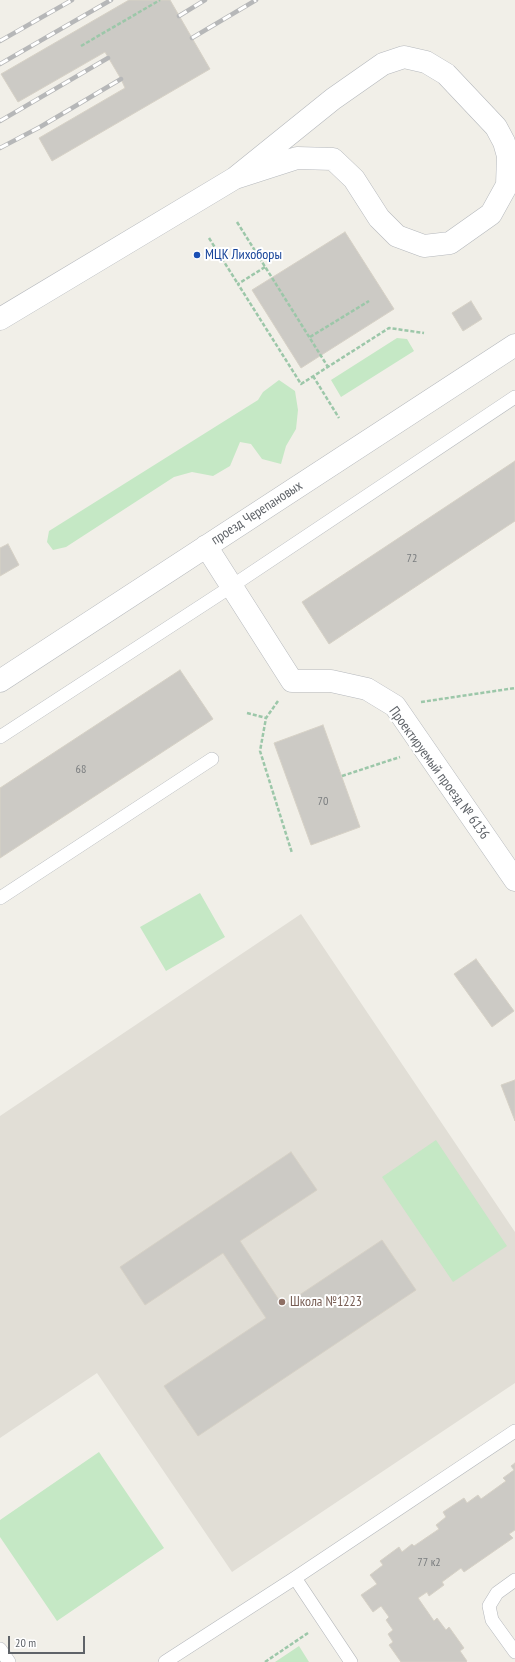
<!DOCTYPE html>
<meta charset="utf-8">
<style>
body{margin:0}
#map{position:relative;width:515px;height:1662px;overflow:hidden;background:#f1efe8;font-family:"PT Sans Narrow",sans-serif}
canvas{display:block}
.scale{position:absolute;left:8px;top:1636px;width:77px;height:18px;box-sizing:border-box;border:2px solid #5f6368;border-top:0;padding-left:5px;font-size:12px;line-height:14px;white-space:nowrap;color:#5f6368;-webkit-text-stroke:3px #fff;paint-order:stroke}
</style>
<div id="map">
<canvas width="515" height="1662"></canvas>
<div class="scale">20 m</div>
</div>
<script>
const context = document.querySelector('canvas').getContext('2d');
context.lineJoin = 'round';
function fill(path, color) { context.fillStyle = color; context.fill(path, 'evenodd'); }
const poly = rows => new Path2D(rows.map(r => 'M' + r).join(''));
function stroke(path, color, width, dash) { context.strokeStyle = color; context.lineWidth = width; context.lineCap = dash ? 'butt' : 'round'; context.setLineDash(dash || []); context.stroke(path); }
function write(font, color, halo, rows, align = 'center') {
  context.font = font + ' "PT Sans Narrow",sans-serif'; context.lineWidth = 4; context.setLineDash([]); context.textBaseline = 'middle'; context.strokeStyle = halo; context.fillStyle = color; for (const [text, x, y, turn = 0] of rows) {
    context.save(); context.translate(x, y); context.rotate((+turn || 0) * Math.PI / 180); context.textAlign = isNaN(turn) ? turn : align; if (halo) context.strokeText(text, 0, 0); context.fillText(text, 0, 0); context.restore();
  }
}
fill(poly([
 [301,914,515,1232,515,1383,232,1572,97,1373,0,1438,0,1116]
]), '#e1ded6');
fill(poly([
 [397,338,407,339,414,351,341,397,331,380],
 [279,380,295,391,298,410,296,429,286,446,281,464,262,459,251,444,240,442,230,466,213,476,192,472,174,477,66,547,53,550,47,542,49,531,258,400,263,392],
 [200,893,225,937,166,971,140,927],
 [436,1140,507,1246,453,1282,382,1177],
 [99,1452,164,1548,57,1621,0,1537,0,1520],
 [299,1646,309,1662,275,1662]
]), '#c5e8c5');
const building = poly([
 [129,0,170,0,210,69,52,161,39,138,125,88,121,79,105,52,18,102,1,74,129,0],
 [345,232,394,309,301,368,252,290,345,232],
 [471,301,482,319,463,331,452,313,471,301],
 [515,461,515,521,329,644,302,602,515,461],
 [8,544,19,565,0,576,0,548,8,544],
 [180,670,213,719,0,858,0,788,180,670],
 [323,725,360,827,311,845,274,743,323,725],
 [476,959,514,1011,492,1027,454,974,476,959],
 [515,1080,515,1121,501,1085,515,1080],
 [291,1152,317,1190,240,1241,283,1306,382,1240,416,1290,198,1436,164,1386,266,1318,223,1253,145,1305,120,1267,291,1152],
 [515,1463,515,1530,509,1534,513,1538,464,1572,461,1568,442,1582,444,1585,429,1596,427,1592,418,1598,434,1621,437,1618,446,1630,449,1627,464,1648,460,1651,467,1661,466,1662,401,1662,389,1645,393,1642,388,1634,393,1630,386,1620,389,1617,381,1606,373,1612,361,1595,377,1584,370,1575,383,1565,380,1561,399,1547,402,1552,412,1544,414,1546,439,1529,436,1525,446,1517,443,1512,464,1498,467,1503,478,1495,481,1499,506,1481,503,1478,514,1470,511,1466,515,1463]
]);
fill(building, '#cccac5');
stroke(building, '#d6d1c6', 1);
const service = poly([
 [0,737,232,586,515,397],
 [0,898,212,759],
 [295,1578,351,1662],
 [515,1580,497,1593,489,1606,492,1620,515,1652],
 [0,1649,9,1662],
 [165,1662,295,1578,515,1431]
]);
const minor = poly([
 [0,319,235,178,333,99,383,64,404,57,426,62,446,74,496,127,504,142,508,156,507,185,491,214,450,243,424,246,397,236,379,218,354,179,333,159,297,158,235,178],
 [206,546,292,681,331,681,367,689,395,706,515,880],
 [0,681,515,345]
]);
stroke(service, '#b5b8bc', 14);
stroke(minor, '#b5b8bc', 23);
stroke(poly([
 [81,46,160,0],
 [237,222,328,367],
 [209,238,238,284],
 [265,267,238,284,301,384,389,328,424,333],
 [310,337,369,301],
 [313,376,339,418],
 [278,701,266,718,260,751,292,853],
 [421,702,515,688],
 [247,713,266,718],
 [342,776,400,757],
 [265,1662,308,1633]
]), '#9cc7a9', 2.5, [4, 2]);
stroke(service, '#fff', 13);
stroke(minor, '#fff', 22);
const rail = poly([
 [179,16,205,0],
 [192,38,256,0],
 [0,41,72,0],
 [0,64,111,0],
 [0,121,108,58],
 [0,148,40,127,121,79]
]);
stroke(rail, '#b6b7b8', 4.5);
stroke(rail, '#fff', 3, [9]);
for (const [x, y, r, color] of [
 [197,255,4,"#1a4fb4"],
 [282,1302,4,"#8d6e63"]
]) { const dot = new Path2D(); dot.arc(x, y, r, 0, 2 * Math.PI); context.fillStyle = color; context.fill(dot); stroke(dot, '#fff', 1.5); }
write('12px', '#7a7d7f', null, [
 ["72",412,559],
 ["68",81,770],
 ["70",323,802],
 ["77 к2",429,1563]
]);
write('14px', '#164399', '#fff', [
 ["МЦК Лихоборы",205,255]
], 'left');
write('14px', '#5f6368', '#fff', [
 ["проезд Черепановых",257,513,-33],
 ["Проектируемый проезд № 6136",439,773,54]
]);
write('14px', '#785e54', '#fff', [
 ["Школа №1223",290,1302]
], 'left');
</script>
